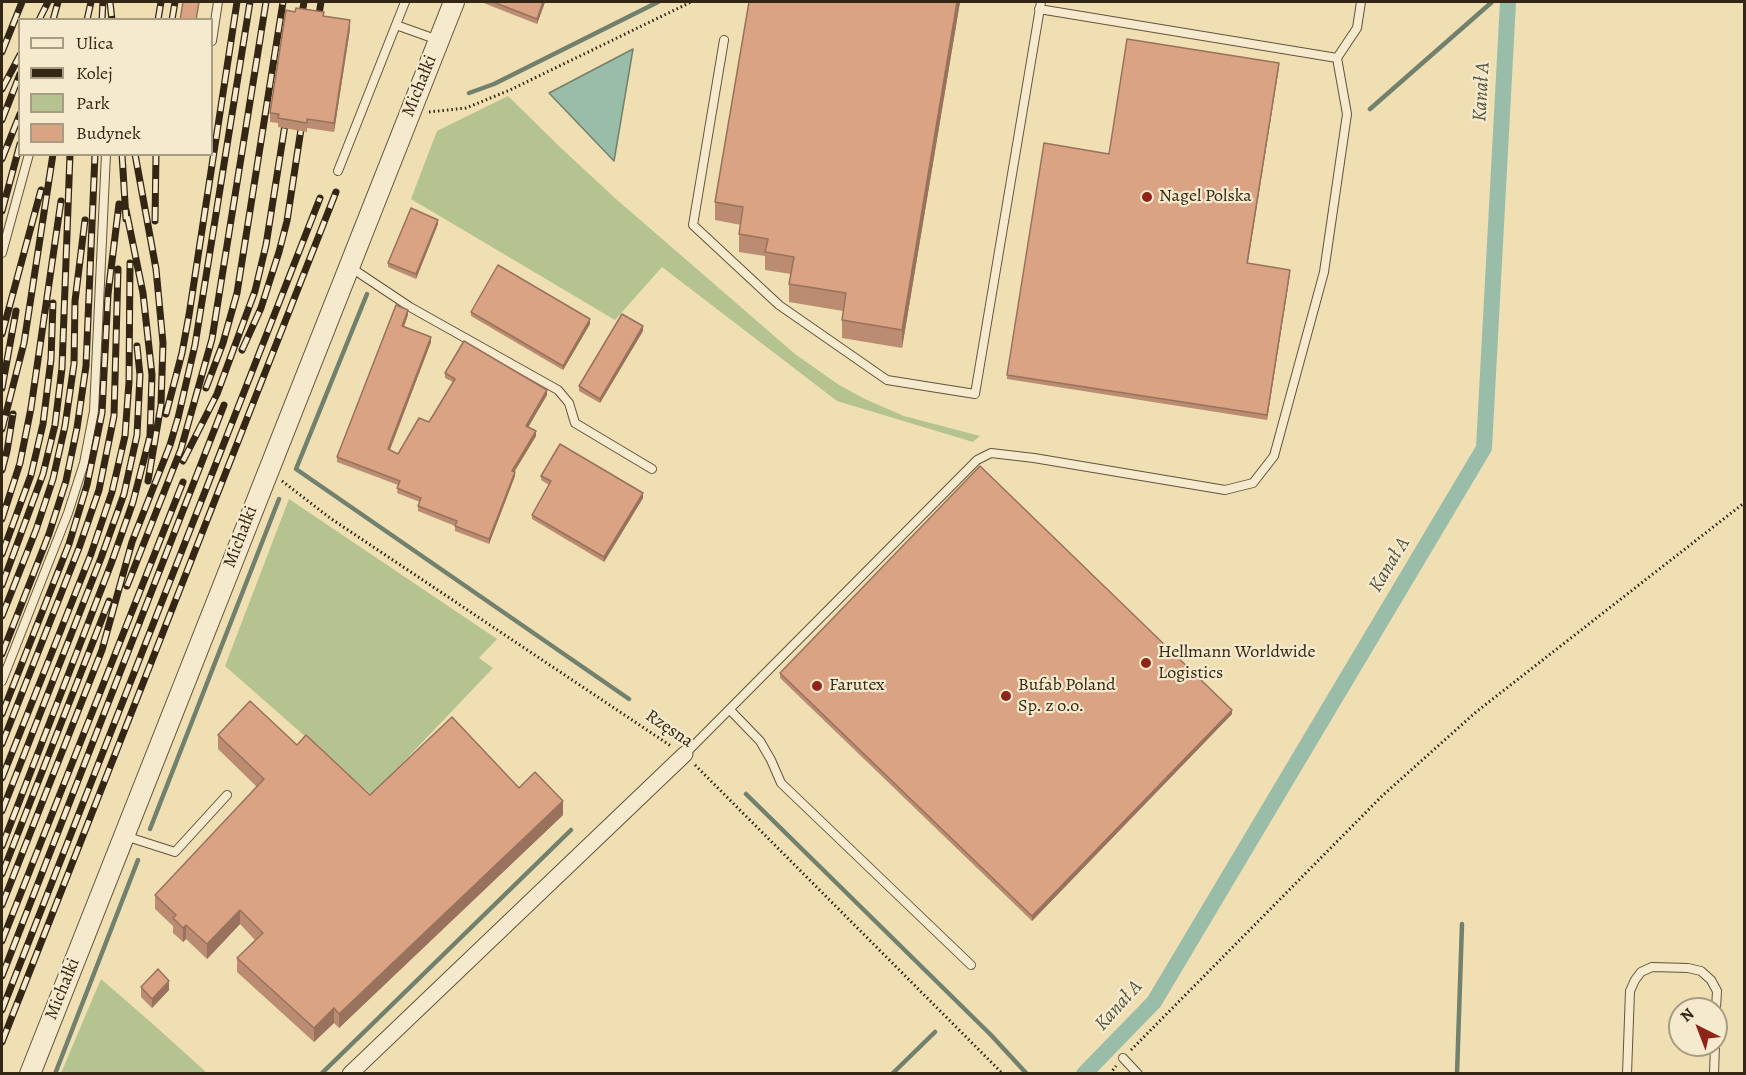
<!DOCTYPE html>
<meta charset="utf-8">
<style>
body{margin:0}
#map{position:relative;width:1746px;height:1075px;overflow:hidden;background:#efdfb3;font-family:Alegreya,serif}
canvas{display:block}
.frame{position:absolute;inset:0;border:3px solid #342614;pointer-events:none}
.legend{position:absolute;left:18px;top:18px;width:195px;height:138px;box-sizing:border-box;background:#f5eace;border:2px solid #a89c84;margin:0;padding:8px 10px;list-style:none;font-size:18px;color:#342614}
.legend li{display:flex;align-items:center;gap:12px;height:30px}
.legend b{width:30px;border:2px solid #a89c84}
.north{position:absolute;left:1668px;top:997px;width:60px;height:60px;box-sizing:border-box;background:#f5eace;border:2px solid #a89c84;border-radius:50%;rotate:318deg;font-size:16px;font-weight:700;line-height:24px;text-align:center;color:#342614}
.north::after{content:'';display:block;margin:auto;width:21px;height:27px;background:#8f2418;clip-path:polygon(50% 0,100% 100%,50% 72%,0 100%)}
</style>
<div id="map">
<canvas width="1746" height="1075"></canvas>
<div class="frame"></div>
<ul class="legend">
<li><b style="height:8px;background:#f5eace"></b>Ulica</li>
<li><b style="height:8px;background:#342614"></b>Kolej</li>
<li><b style="height:16px;background:#b4c390"></b>Park</li>
<li><b style="height:16px;background:#d9a384"></b>Budynek</li>
</ul>
<div class="north">N</div>
</div>
<script>
const context = document.querySelector('canvas').getContext('2d');
context.lineJoin = 'round';
function fill(path, color) { context.fillStyle = color; context.fill(path, 'evenodd'); }
const poly = rows => new Path2D(rows.map(r => 'M' + r).join(''));
function stroke(path, color, width, dash) { context.strokeStyle = color; context.lineWidth = width; context.lineCap = dash ? 'butt' : 'round'; context.setLineDash(dash || []); context.stroke(path); }
function write(font, color, halo, rows, align = 'center') {
  context.font = font + ' Alegreya,serif'; context.lineWidth = 4.5; context.setLineDash([]); context.textBaseline = 'middle'; context.strokeStyle = halo; context.fillStyle = color; for (const [text, x, y, turn = 0] of rows) {
    context.save(); context.translate(x, y); context.rotate((+turn || 0) * Math.PI / 180); context.textAlign = isNaN(turn) ? turn : align; if (halo) context.strokeText(text, 0, 0); context.fillText(text, 0, 0); context.restore();
  }
}
fill(poly([
 [508,96,561,148,616,199,795,354,839,385,867,400,904,416,980,436,973,442,837,401,662,267,615,320,411,199,437,131],
 [289,499,497,639,479,658,493,668,372,795,225,666],
 [101,979,154,1025,207,1073,61,1073]
]), '#b4c390');
const water = poly([
 [633,49,614,161,549,93,633,49]
]);
fill(water, '#9abdaa');
stroke(water, '#71816e', 1.5);
stroke(poly([
 [469,93,494,84,658,2],
 [1370,109,1492,2],
 [367,294,296,469,629,699],
 [746,794,991,1035,1027,1074],
 [150,829,279,499],
 [55,1074,138,860],
 [321,1074,571,830],
 [892,1074,935,1032],
 [1457,1074,1462,924]
]), '#71816e', 4.5);
stroke(poly([
 [1084,1074,1154,1002,1484,448,1508,2]
]), '#9abdaa', 16);
const service = poly([
 [1039,9,1337,58],
 [396,25,438,40],
 [724,40,693,225,779,305,887,380,975,394,1041,2],
 [212,41,218,2],
 [338,171,405,2],
 [2,253,29,154],
 [350,267,410,307,558,390,569,403,575,423,652,469],
 [2,681,68,513,84,463,94,411,106,154],
 [730,710,760,741,771,760,781,783,971,965],
 [685,754,977,460,991,453,1034,458,1225,490,1253,483,1274,456,1324,272,1347,114,1337,58,1357,28,1361,2],
 [125,836,175,852,227,795],
 [1123,1058,1138,1074],
 [1627,1074,1630,991,1635,980,1641,972,1652,967,1688,968,1701,971,1711,980,1717,991,1716,1009],
 [1714,1074,1715,1045]
]);
const minor = poly([
 [350,1074,685,754]
]);
const tertiary = poly([
 [30,1074,454,2]
]);
stroke(service, '#63543c', 10);
stroke(minor, '#63543c', 17);
stroke(tertiary, '#63543c', 22);
stroke(poly([
 [429,112,466,108,510,90,691,2],
 [282,481,330,518,671,746],
 [695,765,1003,1074],
 [1131,1050,1383,795,1476,712,1744,503],
 [1110,1074,1116,1066]
]), '#342614', 3, [1.5, 3]);
stroke(service, '#f5eace', 8);
stroke(minor, '#f5eace', 15);
stroke(tertiary, '#f5eace', 20);
const rail = poly([
 [110,2,112,20],
 [39,20,48,2],
 [53,20,58,2],
 [87,20,91,2],
 [102,20,103,2],
 [158,20,161,2],
 [172,20,175,2],
 [300,26,304,2],
 [317,27,321,2],
 [2,52,22,2],
 [2,89,20,55],
 [2,120,20,74],
 [122,154,126,219],
 [135,154,156,269,163,343,161,405,148,481],
 [2,159,20,114],
 [2,211,20,144],
 [155,221,156,154],
 [2,334,41,190],
 [242,350,261,308,279,252,287,221,303,116],
 [2,388,16,311],
 [206,388,223,343,237,293,283,2],
 [166,414,182,353,189,315,237,2],
 [2,429,24,343,53,154],
 [183,461,217,394,255,291,266,245,287,112],
 [2,470,7,451,13,414],
 [2,519,20,463,31,408,61,201],
 [2,554,31,475,43,424,51,359,53,303],
 [2,585,43,474,55,425,62,368,70,154],
 [127,586,181,449,212,339,266,2],
 [2,616,36,530,53,479,65,426,74,364,75,301,85,220],
 [2,654,49,534,66,481,77,428,86,366,95,154],
 [2,714,69,544,87,485,102,413,108,294,119,204],
 [2,744,79,548,99,490,114,416,118,269],
 [2,778,91,554,112,492,125,436,129,382,130,263],
 [2,811,101,558,124,494,137,435,140,375,137,346],
 [2,846,111,564,133,502,150,436,152,375,143,293,126,210],
 [2,874,109,601],
 [2,905,102,650,132,542,170,445,178,418,195,345,250,2],
 [2,941,183,482],
 [2,976,224,405],
 [2,1010,320,198],
 [2,1042,336,192]
]);
stroke(rail, '#342614', 7);
stroke(rail, '#f5eace', 4.5, [14]);
fill(poly([
 [481,2,545,2,537,24],
 [749,2,960,2,902,348,842,338,842,320,843,311,789,302,789,284,791,274,765,270,765,256,739,252,739,234,741,225,715,220,715,202],
 [324,16,350,29,334,132,307,128,307,132,278,127,278,123,270,122,270,113],
 [1279,67,1248,263,1290,274,1267,420,1007,379,1007,375,1109,154],
 [438,224,416,279,388,267,388,263],
 [471,312,590,324,563,370,471,316],
 [408,315,404,327,431,342,390,450,398,454,429,422,453,382,445,378,445,373,547,395,528,427,536,436,515,471,515,476,489,544,455,531,455,526,418,511,418,506,420,502,397,493,398,485,337,462,337,457],
 [643,331,600,403,579,391,579,386],
 [541,476,643,498,604,562,532,519,532,515,549,485,541,480],
 [780,673,1232,714,1032,921,780,678],
 [218,735,297,745,370,795,519,788,563,815,339,1028,334,1023,314,1042,237,972,237,958,255,940,240,924,207,959,186,939,183,942,173,933,173,926,155,909,155,895,257,787,218,749],
 [141,987,169,990,152,1008,141,997]
]), '#bb8c72');
fill(poly([
 [543,2,545,2,537,24,537,19],
 [957,2,960,2,902,348,902,330],
 [350,20,350,29,334,132,334,123],
 [1279,63,1279,67,1247,267,1247,263],
 [438,220,438,224,416,279,416,274],
 [1290,270,1290,274,1267,420,1267,415],
 [408,310,408,315,402,331,402,326],
 [590,319,590,324,563,370,563,366],
 [643,326,643,331,600,403,600,399],
 [431,337,431,342,388,454,388,449],
 [547,390,547,395,526,431,526,426],
 [536,431,536,436,512,475,512,471],
 [515,472,515,476,489,544,489,539],
 [643,493,643,498,604,562,604,557],
 [1232,710,1232,714,1032,921,1032,916],
 [563,801,563,815,339,1028,339,1014],
 [240,910,240,924,207,959,207,944],
 [186,925,186,939,183,942,183,928],
 [169,981,169,990,152,1008,152,999],
 [334,1008,334,1023,314,1042,314,1028]
]), '#98725c');
const building = poly([
 [183,2,199,2,196,20,180,20,183,2],
 [493,2,543,2,537,19,493,2],
 [749,2,957,2,902,330,842,320,846,293,789,284,794,257,765,252,768,239,739,234,743,207,715,202,749,2],
 [296,8,324,12,323,16,350,20,334,123,307,119,307,123,278,118,279,114,270,113,286,10,295,12,296,8],
 [1127,39,1279,63,1247,263,1290,270,1267,415,1007,375,1044,143,1109,154,1127,39],
 [411,208,438,220,416,274,388,263,411,208],
 [498,265,590,319,563,366,471,312,498,265],
 [396,305,408,310,402,326,431,337,388,449,398,454,419,418,429,422,455,379,445,373,464,341,547,390,526,426,536,431,512,471,515,472,489,539,455,526,457,521,418,506,421,498,397,488,400,481,337,457,396,305],
 [622,314,643,326,600,399,579,386,622,314],
 [560,444,643,493,604,557,532,515,551,481,541,476,560,444],
 [980,466,1232,710,1032,916,780,673,980,466],
 [250,701,297,745,306,735,370,795,452,717,519,788,535,772,563,801,339,1014,334,1008,314,1028,237,958,263,933,240,910,207,944,186,925,183,928,173,918,176,915,155,895,264,779,218,735,250,701],
 [158,969,169,981,152,999,141,987,158,969]
]);
fill(building, '#d9a384');
stroke(building, '#98725c', 1.5);
for (const [x, y, r, color] of [
 [1147,197,6,"#8f2418"],
 [1146,663,6,"#8f2418"],
 [817,686,6,"#8f2418"],
 [1006,696,6,"#8f2418"]
]) { const dot = new Path2D(); dot.arc(x, y, r, 0, 2 * Math.PI); context.fillStyle = color; context.fill(dot); stroke(dot, '#f5eace', 2); }
write('18px', '#342614', '#f5eace', [
 ["Michałki",420,86,-68],
 ["Michałki",241,537,-69],
 ["Rzęsna",669,729,34],
 ["Michałki",63,989,-68]
]);
write('18px', '#342614', '#f5eace', [
 ["Nagel Polska",1159,197],
 ["Hellmann Worldwide",1158,653],
 ["Logistics",1158,674],
 ["Farutex",829,686],
 ["Bufab Poland",1018,686],
 ["Sp. z o.o.",1018,707]
], 'left');
write('italic 20px', '#535341', '#f5eace', [
 ["Kanał A",1482,92,-87],
 ["Kanał A",1390,565,-59],
 ["Kanał A",1119,1006,-48]
]);
</script>
